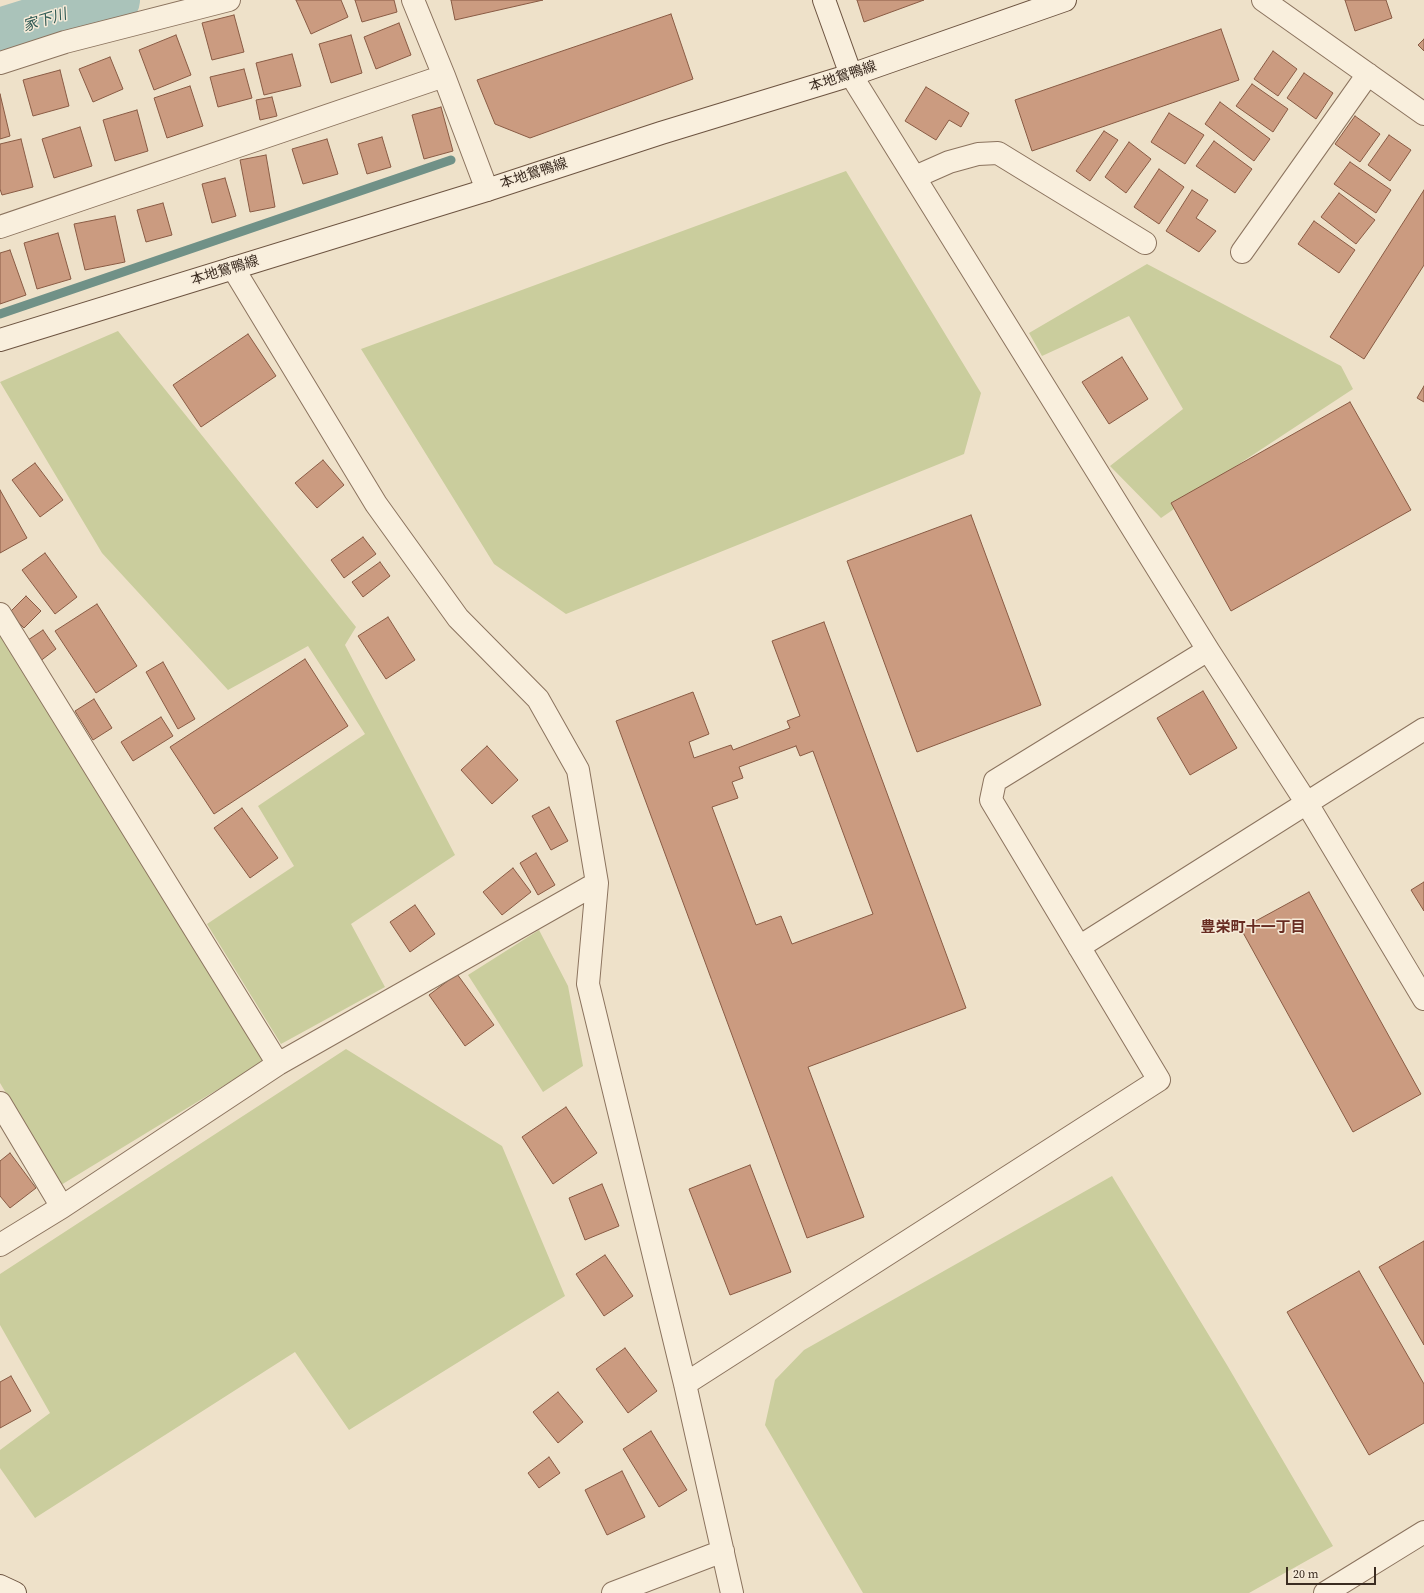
<!DOCTYPE html>
<meta charset="utf-8">
<style>
body{margin:0}
#map{position:relative;width:1424px;height:1593px;overflow:hidden;background:#eee1c9;font-family:"Source Serif 4",serif}
canvas{display:block}
.scale{position:absolute;left:1286px;top:1567px;width:90px;height:18px;box-sizing:border-box;border:2px solid #3b2c21;border-top:0;padding-left:5px;font-size:12px;line-height:14px;white-space:nowrap;color:#3b2c21;-webkit-text-stroke:3px #f6ebd9;paint-order:stroke}
</style>
<div id="map">
<canvas width="1424" height="1593"></canvas>
<div class="scale">20 m</div>
</div>
<script>
const context = document.querySelector('canvas').getContext('2d');
context.lineJoin = 'round';
function fill(path, color) { context.fillStyle = color; context.fill(path, 'evenodd'); }
const poly = rows => new Path2D(rows.map(r => 'M' + r).join(''));
function stroke(path, color, width, dash) { context.strokeStyle = color; context.lineWidth = width; context.lineCap = dash ? 'butt' : 'round'; context.setLineDash(dash || []); context.stroke(path); }
function write(font, color, halo, rows, align = 'center') {
  context.font = font + ' "Source Serif 4","Noto Sans JP",serif'; context.lineWidth = 3; context.setLineDash([]); context.textBaseline = 'middle'; context.strokeStyle = halo; context.fillStyle = color; for (const [text, x, y, turn = 0] of rows) {
    context.save(); context.translate(x, y); context.rotate((+turn || 0) * Math.PI / 180); context.textAlign = isNaN(turn) ? turn : align; if (halo) context.strokeText(text, 0, 0); context.fillText(text, 0, 0); context.restore();
  }
}
fill(poly([
 [846,171,981,393,964,454,566,614,494,564,361,349],
 [1147,264,1341,366,1353,389,1245,460,1161,518,1110,466,1183,409,1129,316,1042,356,1029,333],
 [118,331,356,627,345,645,455,855,351,924,385,987,281,1044,207,924,294,866,258,806,365,734,308,646,228,690,102,553,0,382],
 [0,631,266,1060,61,1185,0,1083],
 [539,930,568,986,583,1066,543,1092,468,975],
 [346,1049,502,1146,565,1296,349,1430,295,1352,35,1518,0,1468,0,1450,50,1413,0,1325,0,1274],
 [1112,1176,1227,1365,1333,1546,1249,1593,863,1593,765,1425,775,1380,804,1350]
]), '#cacd9d');
stroke(poly([
 [0,314,451,160]
]), '#709187', 9);
stroke(poly([
 [0,35,113,0]
]), '#aac3ba', 54);
const building = poly([
 [296,0,341,0,348,17,311,34,296,0],
 [355,0,394,0,397,12,362,22,355,0],
 [451,0,543,0,455,20,451,0],
 [857,0,924,0,864,22,857,0],
 [1345,0,1386,0,1392,18,1355,31,1345,0],
 [671,14,693,79,530,138,495,124,477,80,671,14],
 [234,15,244,52,212,60,202,23,234,15],
 [399,23,411,55,376,69,364,37,399,23],
 [1221,29,1239,80,1032,151,1015,100,1221,29],
 [176,35,191,75,154,90,139,50,176,35],
 [351,35,362,73,331,83,319,44,351,35],
 [1424,39,1424,51,1418,45,1424,39],
 [1273,51,1297,69,1278,96,1254,79,1273,51],
 [292,54,301,86,264,95,256,63,292,54],
 [110,57,123,89,93,102,79,69,110,57],
 [244,69,252,98,218,107,210,77,244,69],
 [60,70,69,106,33,116,23,80,60,70],
 [1304,73,1333,93,1316,119,1287,98,1304,73],
 [1252,84,1288,109,1273,132,1236,106,1252,84],
 [190,86,203,126,167,138,154,98,190,86],
 [926,87,969,113,961,127,949,120,936,140,905,121,926,87],
 [0,94,10,136,0,139,0,94],
 [272,97,277,116,260,120,256,100,272,97],
 [1220,102,1270,139,1254,161,1205,124,1220,102],
 [441,107,453,151,424,159,412,115,441,107],
 [137,110,148,151,115,161,103,120,137,110],
 [1169,113,1204,135,1185,164,1151,142,1169,113],
 [1355,116,1380,134,1360,162,1335,144,1355,116],
 [80,127,92,166,54,178,42,139,80,127],
 [1104,131,1118,140,1090,181,1076,171,1104,131],
 [1389,135,1411,150,1390,181,1368,165,1389,135],
 [382,137,391,167,367,174,358,144,382,137],
 [21,139,33,187,2,195,0,189,0,144,21,139],
 [327,139,338,174,303,184,292,149,327,139],
 [1214,141,1252,169,1235,193,1196,166,1214,141],
 [1129,142,1151,159,1126,193,1105,177,1129,142],
 [266,155,275,207,250,212,240,160,266,155],
 [1350,162,1391,190,1376,213,1334,184,1350,162],
 [1159,169,1184,187,1159,224,1134,207,1159,169],
 [225,178,236,216,212,223,202,184,225,178],
 [1192,190,1208,200,1196,218,1216,231,1199,252,1166,231,1192,190],
 [1424,190,1424,265,1364,359,1330,337,1424,190],
 [1339,193,1375,220,1356,244,1321,217,1339,193],
 [163,203,172,235,146,242,137,210,163,203],
 [115,216,125,262,85,270,74,224,115,216],
 [1314,221,1355,250,1339,273,1298,244,1314,221],
 [58,233,71,279,37,289,24,243,58,233],
 [10,250,26,295,0,304,0,253,10,250],
 [248,334,276,376,201,427,173,385,248,334],
 [1122,357,1148,399,1109,424,1082,382,1122,357],
 [1424,386,1424,402,1417,398,1424,386],
 [1350,402,1411,510,1231,611,1171,503,1350,402],
 [323,460,344,485,317,508,295,483,323,460],
 [35,463,63,500,40,517,12,480,35,463],
 [0,490,27,538,0,553,0,490],
 [971,515,1041,705,917,752,847,561,971,515],
 [363,537,376,554,344,578,331,560,363,537],
 [45,553,77,597,55,614,22,570,45,553],
 [380,562,390,576,363,597,352,582,380,562],
 [26,596,41,611,24,628,9,613,26,596],
 [97,604,137,666,96,693,55,631,97,604],
 [388,617,415,660,386,679,358,636,388,617],
 [824,622,966,1008,808,1067,864,1217,807,1238,616,721,693,692,709,734,689,742,694,758,731,745,733,750,790,728,787,721,800,716,772,641,824,622],
 [796,746,800,756,813,751,873,914,792,944,781,916,756,925,712,807,738,798,732,782,743,778,739,767,796,746],
 [43,630,56,649,39,662,25,642,43,630],
 [305,659,348,726,214,814,170,747,305,659],
 [163,662,195,719,178,729,146,672,163,662],
 [1203,691,1237,748,1190,775,1157,718,1203,691],
 [94,699,112,728,93,740,75,711,94,699],
 [161,717,173,736,133,761,121,742,161,717],
 [487,746,518,780,492,804,461,770,487,746],
 [549,807,568,841,551,850,532,816,549,807],
 [242,808,278,858,250,878,214,828,242,808],
 [536,853,555,885,538,895,520,863,536,853],
 [513,868,531,892,502,915,483,892,513,868],
 [1424,882,1424,911,1411,890,1424,882],
 [1309,892,1421,1094,1353,1132,1241,929,1309,892],
 [415,905,435,934,410,952,390,922,415,905],
 [457,974,494,1025,465,1046,429,995,457,974],
 [566,1107,597,1153,553,1184,522,1137,566,1107],
 [10,1153,36,1188,10,1208,0,1196,0,1161,10,1153],
 [750,1165,791,1272,730,1295,689,1189,750,1165],
 [602,1184,619,1226,585,1240,569,1198,602,1184],
 [1424,1241,1424,1345,1379,1267,1424,1241],
 [605,1255,633,1296,604,1316,576,1274,605,1255],
 [1359,1271,1424,1384,1424,1423,1369,1455,1287,1312,1359,1271],
 [625,1348,657,1391,628,1413,596,1369,625,1348],
 [11,1376,31,1411,0,1428,0,1382,11,1376],
 [558,1392,583,1422,558,1443,533,1412,558,1392],
 [651,1431,687,1490,659,1507,623,1449,651,1431],
 [549,1457,560,1473,539,1488,528,1473,549,1457],
 [622,1471,645,1517,607,1535,585,1490,622,1471]
]);
fill(building, '#cb9b80');
stroke(building, '#895b44', 1);
const street = poly([
 [413,0,444,76,487,190],
 [1263,0,1424,114],
 [0,63,65,42,229,0],
 [851,75,1208,650,1306,802,1424,999],
 [915,177,949,162,978,154,998,153,1145,243],
 [0,227,444,76],
 [1242,252,1368,74],
 [233,268,376,504,458,618,538,699,578,770,597,883,588,984,685,1384,732,1593],
 [0,614,278,1064],
 [1079,947,1424,729],
 [0,1103,62,1207],
 [0,1245,62,1207,278,1064,597,883],
 [685,1384,1159,1080,991,800,995,781,1208,650],
 [613,1593,723,1551],
 [1325,1593,1424,1532]
]);
const secondary = poly([
 [824,0,851,75],
 [0,340,487,190,661,133,851,75,1065,0],
 [0,1586,15,1593]
]);
stroke(street, '#8b735e', 24);
stroke(secondary, '#6d5441', 24);
stroke(street, '#f9efdd', 22);
stroke(secondary, '#f9efdd', 22);
write('14px', '#3b2c21', '#f6ebd9', [
 ["本地鴛鴨線",843,77,-18],
 ["本地鴛鴨線",534,174,-18],
 ["本地鴛鴨線",225,271,-17]
]);
write('italic 15px', '#315b55', '#f6ebd9', [
 ["家下川",45,21,-17]
]);
write('bold 15px', '#672b21', '#f6ebd9', [
 ["豊栄町十一丁目",1253,928]
]);
</script>
